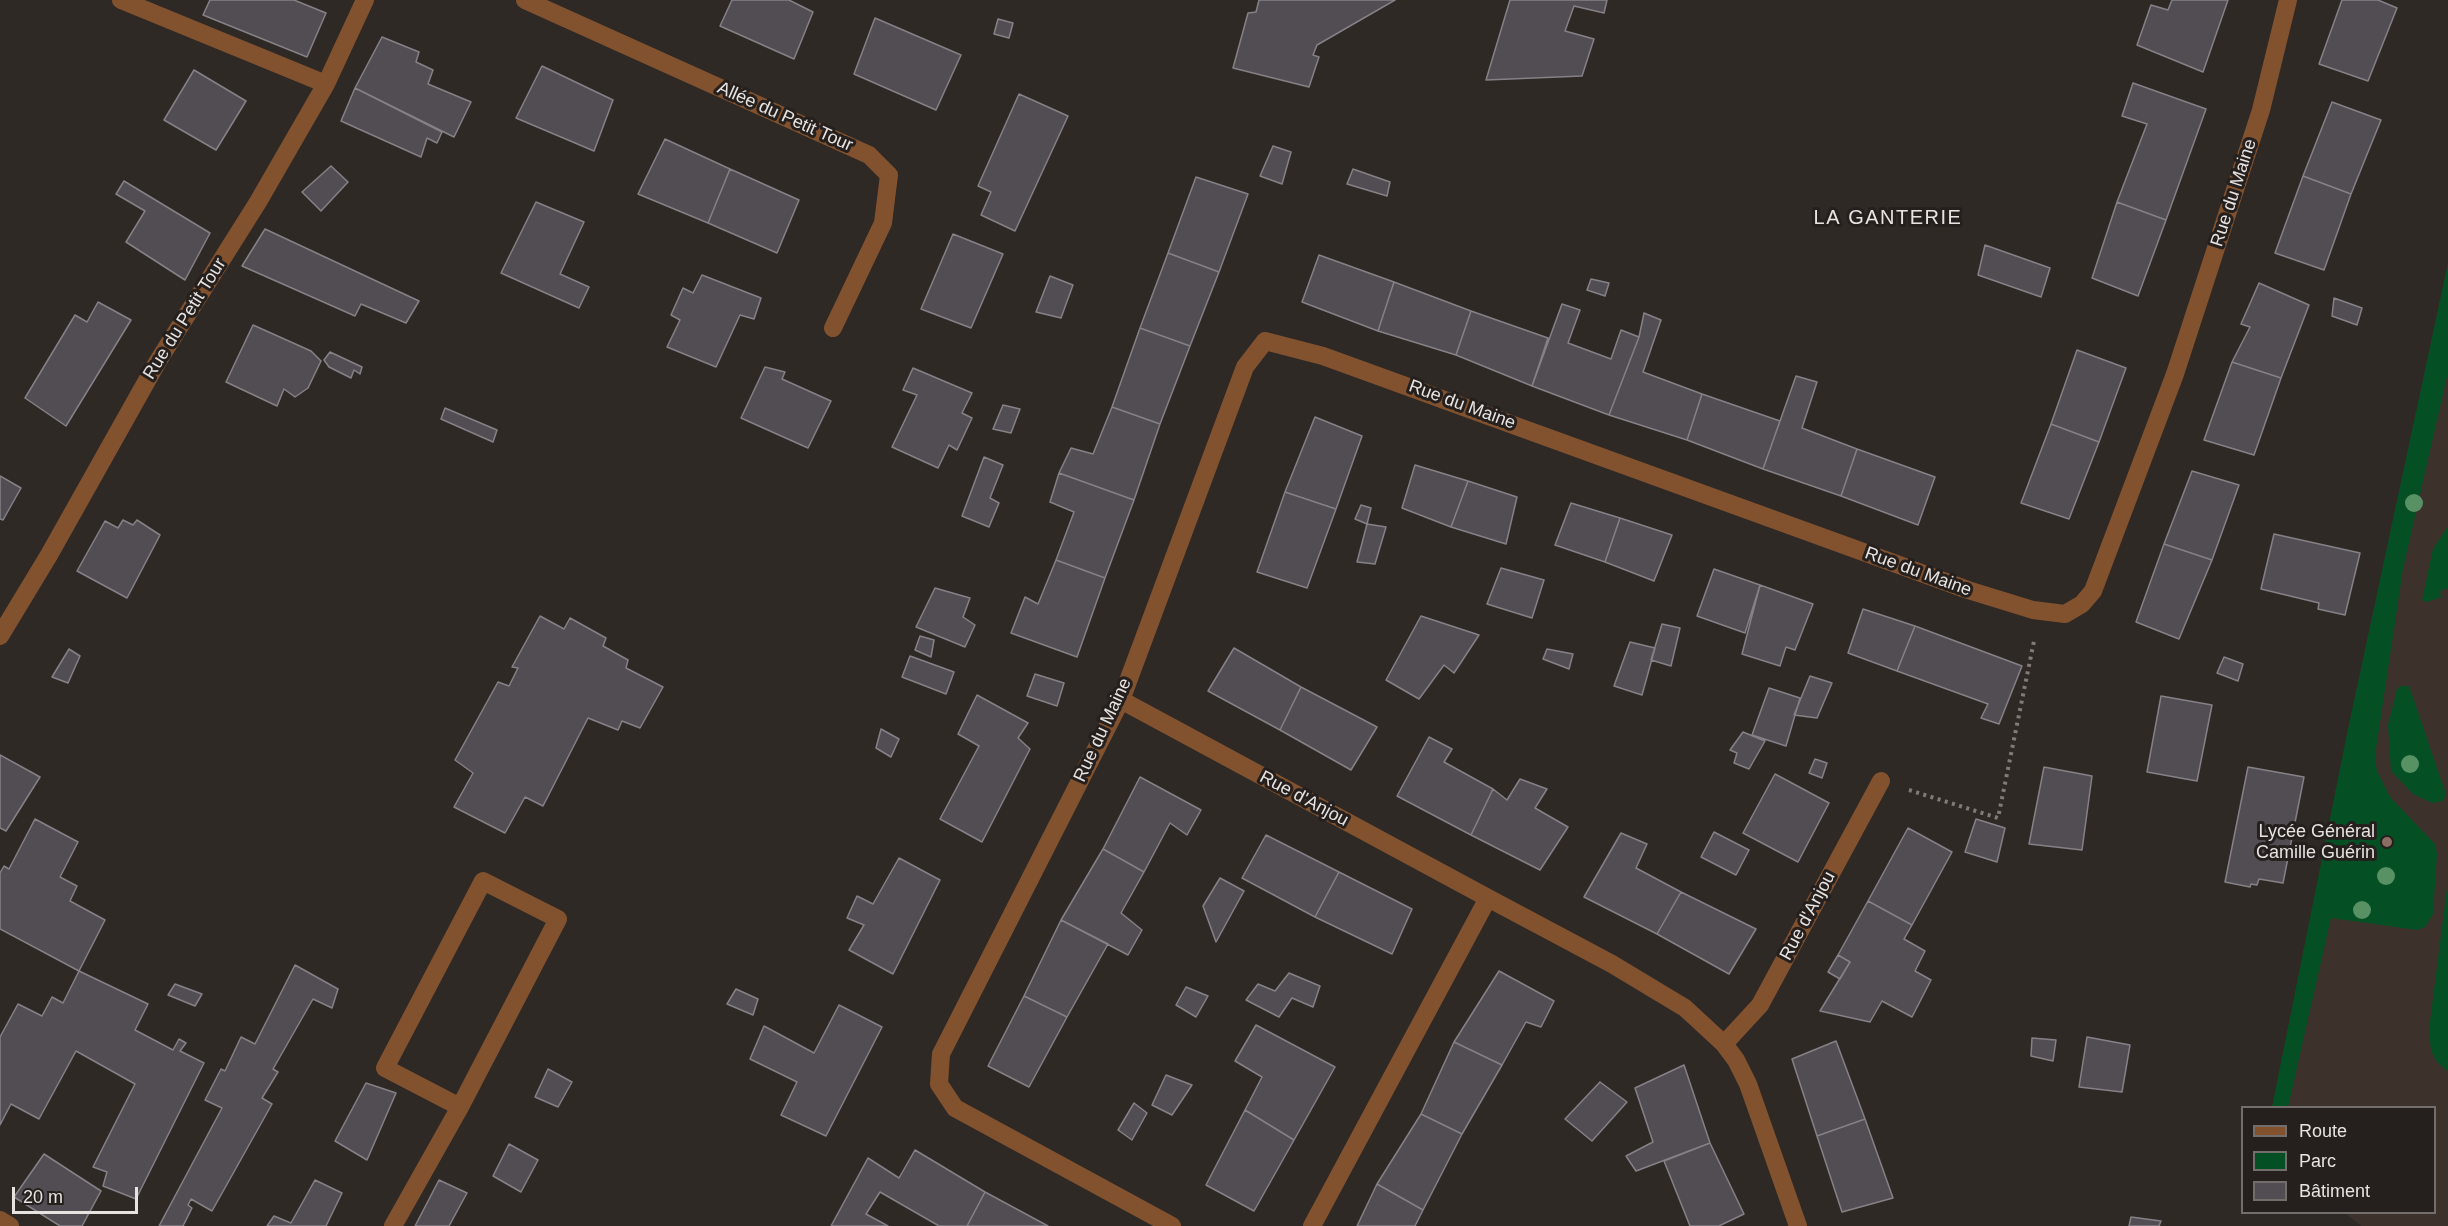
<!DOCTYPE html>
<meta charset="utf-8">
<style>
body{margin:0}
#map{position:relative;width:2448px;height:1226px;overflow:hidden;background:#2f2926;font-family:Helvetica,sans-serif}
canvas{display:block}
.legend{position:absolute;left:2241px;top:1106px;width:195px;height:108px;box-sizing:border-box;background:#25201d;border:2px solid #736e6b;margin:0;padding:8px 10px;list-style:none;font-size:18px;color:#e7e3e1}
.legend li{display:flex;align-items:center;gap:12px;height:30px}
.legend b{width:30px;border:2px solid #736e6b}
.scale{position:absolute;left:12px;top:1187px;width:126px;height:27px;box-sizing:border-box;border:3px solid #e7e3e1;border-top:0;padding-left:8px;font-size:18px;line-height:21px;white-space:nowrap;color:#e7e3e1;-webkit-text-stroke:4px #25201d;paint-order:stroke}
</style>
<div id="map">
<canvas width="2448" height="1226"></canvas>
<ul class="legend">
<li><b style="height:8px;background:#82522f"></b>Route</li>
<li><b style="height:16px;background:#044f23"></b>Parc</li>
<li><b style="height:16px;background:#524d53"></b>Bâtiment</li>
</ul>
<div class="scale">20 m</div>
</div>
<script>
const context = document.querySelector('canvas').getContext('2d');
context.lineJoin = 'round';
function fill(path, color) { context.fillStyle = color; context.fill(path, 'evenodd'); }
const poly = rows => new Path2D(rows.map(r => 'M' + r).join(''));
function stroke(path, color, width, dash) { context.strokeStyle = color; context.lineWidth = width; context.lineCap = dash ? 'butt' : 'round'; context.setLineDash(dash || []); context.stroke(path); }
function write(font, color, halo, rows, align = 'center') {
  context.font = font + ' Helvetica,sans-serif'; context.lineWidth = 6; context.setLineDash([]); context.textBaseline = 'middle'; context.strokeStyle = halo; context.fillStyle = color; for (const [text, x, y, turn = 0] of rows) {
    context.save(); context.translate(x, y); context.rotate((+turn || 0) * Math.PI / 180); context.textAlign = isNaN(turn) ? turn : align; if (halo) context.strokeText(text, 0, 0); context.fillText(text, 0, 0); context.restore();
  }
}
fill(poly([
 [2448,263,2448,1226,2361,1226,2345,1213,2434,1212,2434,1108,2272,1108,2348,729]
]), '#3d312b');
fill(poly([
 [2448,263,2448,372,2403,569,2375,756,2377,771,2390,797,2435,844,2437,854,2433,914,2425,927,2417,930,2331,918,2288,1107,2272,1107,2348,729],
 [2448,526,2448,588,2440,591,2441,597,2427,602,2422,600,2433,549],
 [2401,686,2409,686,2446,794,2443,801,2432,803,2413,794,2391,771,2388,725,2397,689],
 [2448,880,2448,1070,2447,1071,2437,1062,2431,1051,2429,1029]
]), '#044f23');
const building = poly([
 [210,0,294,0,326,13,307,57,203,15,210,0],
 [732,0,789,0,813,12,794,59,720,26,732,0],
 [1259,0,1395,0,1317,45,1313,55,1319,57,1309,87,1233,68,1248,13,1256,12,1259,0],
 [1510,0,1607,0,1604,13,1574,6,1565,31,1594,39,1582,76,1486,80,1510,0],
 [2172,0,2228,0,2203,72,2137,45,2151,5,2168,10,2172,0],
 [2342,0,2378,0,2397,8,2368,81,2319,64,2342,0],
 [875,18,961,55,936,110,854,74,875,18],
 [998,19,1013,23,1009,38,994,34,998,19],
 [382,37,419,52,416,62,433,70,428,84,471,102,454,137,355,88,382,37],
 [542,66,613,100,594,151,516,118,542,66],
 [194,70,246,101,216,150,164,120,194,70],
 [2133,83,2206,109,2166,220,2117,202,2147,124,2122,116,2133,83],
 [355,88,442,132,437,143,427,138,421,157,341,121,355,88],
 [1019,94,1068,116,1015,231,981,215,991,192,978,186,1019,94],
 [2332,102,2381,120,2351,194,2303,176,2332,102],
 [665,139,730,169,708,223,638,194,665,139],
 [1273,146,1291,152,1282,184,1260,176,1273,146],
 [331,166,348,182,321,211,302,192,331,166],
 [730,169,799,200,777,253,708,223,730,169],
 [1353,169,1390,182,1387,196,1347,184,1353,169],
 [2303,176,2351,194,2324,270,2275,253,2303,176],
 [1196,177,1248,194,1219,272,1168,253,1196,177],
 [124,181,210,233,185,280,126,242,145,211,116,194,124,181],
 [536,202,584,222,560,274,589,287,579,308,501,273,536,202],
 [2117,202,2166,220,2138,296,2092,278,2117,202],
 [265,229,419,301,406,323,361,304,355,316,242,266,265,229],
 [953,234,1003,254,971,328,921,309,953,234],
 [1985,245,2050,268,2041,297,1978,275,1985,245],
 [1168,253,1219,272,1190,346,1140,328,1168,253],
 [1319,255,1394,282,1378,331,1302,302,1319,255],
 [702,275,761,298,754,319,740,315,716,367,667,347,680,320,671,315,683,288,693,293,702,275],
 [1050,276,1073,285,1061,318,1036,312,1050,276],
 [1591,279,1609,283,1605,296,1587,290,1591,279],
 [1394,282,1471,311,1456,355,1378,331,1394,282],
 [2259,283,2309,305,2281,378,2232,362,2250,327,2241,324,2259,283],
 [2334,298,2362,308,2357,325,2332,316,2334,298],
 [98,302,131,320,66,426,25,398,75,315,87,322,98,302],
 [1562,304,1580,310,1568,343,1611,359,1621,330,1639,337,1609,415,1532,386,1562,304],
 [1471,311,1548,338,1532,386,1456,355,1471,311],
 [1644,313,1661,320,1643,372,1702,394,1687,440,1609,415,1639,337,1644,313],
 [253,325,311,351,321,361,308,388,295,397,284,389,277,406,226,382,253,325],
 [1140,328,1190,346,1160,424,1112,407,1140,328],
 [2077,350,2126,368,2099,442,2051,424,2077,350],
 [330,352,362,367,360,374,354,370,351,378,329,367,324,360,330,352],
 [2232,362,2281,378,2254,455,2204,440,2232,362],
 [765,367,785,372,782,379,831,401,808,448,741,418,765,367],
 [913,368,972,393,962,413,972,418,957,450,949,445,938,468,892,447,917,395,903,390,913,368],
 [1796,376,1817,382,1802,428,1857,449,1841,496,1763,469,1796,376],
 [1702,394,1780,421,1763,469,1687,440,1702,394],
 [1003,405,1020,409,1011,433,993,429,1003,405],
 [1112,407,1160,424,1134,500,1059,473,1071,448,1093,454,1112,407],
 [445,408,497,430,493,442,441,419,445,408],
 [1315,417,1362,436,1336,509,1285,492,1315,417],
 [2051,424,2099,442,2069,519,2021,503,2051,424],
 [1857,449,1935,477,1918,525,1841,496,1857,449],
 [984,457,1003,465,990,498,999,503,989,527,962,516,984,457],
 [1415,465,1468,481,1451,527,1402,508,1415,465],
 [2192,471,2239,485,2212,560,2164,544,2192,471],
 [1059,473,1134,500,1105,578,1056,560,1074,512,1050,502,1059,473],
 [0,476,21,488,3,520,0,519,0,476],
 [1468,481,1517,497,1506,544,1451,527,1468,481],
 [1285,492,1336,509,1307,588,1257,572,1285,492],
 [1571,503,1620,518,1605,562,1555,545,1571,503],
 [1361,505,1371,508,1367,524,1355,519,1361,505],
 [1620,518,1672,535,1654,581,1605,562,1620,518],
 [123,520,133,525,137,520,160,535,127,598,77,571,105,521,118,528,123,520],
 [1367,524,1386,527,1375,564,1357,562,1367,524],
 [2274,534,2360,553,2345,615,2318,609,2319,603,2261,589,2274,534],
 [2164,544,2212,560,2179,639,2136,622,2164,544],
 [1056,560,1105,578,1077,657,1011,633,1025,597,1038,604,1056,560],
 [1501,568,1544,580,1532,618,1487,604,1501,568],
 [1714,569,1760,585,1745,633,1697,616,1714,569],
 [1760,585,1813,604,1795,650,1786,647,1780,666,1742,654,1760,585],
 [935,588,970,598,963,617,975,625,965,647,916,627,935,588],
 [1863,609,1915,626,1897,671,1848,653,1863,609],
 [540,616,564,629,570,618,606,638,603,646,628,660,626,668,663,687,640,728,622,721,618,730,588,718,543,806,525,797,505,833,454,807,473,773,455,760,498,682,509,686,518,668,512,667,540,616],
 [1421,616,1479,635,1454,673,1444,665,1419,699,1386,680,1421,616],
 [1662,624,1680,628,1671,666,1651,660,1662,624],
 [1915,626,2022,666,1999,724,1981,718,1988,704,1897,671,1915,626],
 [920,636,934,640,931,657,915,650,920,636],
 [1630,642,1655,648,1642,695,1614,686,1630,642],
 [1234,648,1301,687,1280,730,1208,691,1234,648],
 [69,649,80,656,68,683,52,677,69,649],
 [1547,649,1573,654,1569,669,1543,659,1547,649],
 [910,656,954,672,946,694,902,677,910,656],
 [2224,657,2243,664,2238,681,2217,673,2224,657],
 [1035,674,1064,683,1057,706,1027,696,1035,674],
 [1810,676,1832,683,1817,718,1794,715,1810,676],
 [1301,687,1377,727,1351,770,1280,730,1301,687],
 [1769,688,1800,698,1786,746,1752,735,1769,688],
 [977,695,1028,723,1018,738,1030,749,982,842,940,819,979,746,958,734,977,695],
 [2161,696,2212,705,2197,781,2147,772,2161,696],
 [881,729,899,739,891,757,876,748,881,729],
 [1743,732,1765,741,1749,769,1734,763,1737,753,1730,750,1743,732],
 [1429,737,1452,749,1444,762,1493,789,1471,835,1397,796,1429,737],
 [0,755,40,777,6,831,0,828,0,755],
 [1815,759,1827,763,1822,778,1809,773,1815,759],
 [2044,767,2092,776,2082,850,2029,844,2044,767],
 [2248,767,2304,777,2283,883,2259,879,2257,885,2251,884,2250,887,2225,882,2248,767],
 [1775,774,1829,803,1798,862,1743,833,1775,774],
 [1140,777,1201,810,1187,835,1170,823,1144,872,1103,849,1140,777],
 [1520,779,1547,789,1535,808,1568,827,1540,870,1471,835,1493,789,1507,800,1520,779],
 [35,819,78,842,60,877,77,886,70,901,105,920,79,971,0,929,0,873,4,866,9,869,35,819],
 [1976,819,2005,828,1997,862,1965,852,1976,819],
 [1908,828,1952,852,1912,925,1868,901,1908,828],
 [1714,832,1749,850,1736,875,1701,857,1714,832],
 [1621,833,1647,844,1636,868,1681,892,1657,934,1584,897,1621,833],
 [1266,835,1339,872,1315,917,1242,878,1266,835],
 [1103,849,1144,872,1121,913,1142,930,1128,955,1061,920,1103,849],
 [899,858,940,880,893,974,849,950,864,925,847,918,857,896,873,904,899,858],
 [1339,872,1412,909,1392,954,1315,917,1339,872],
 [1220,878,1244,891,1216,942,1203,906,1220,878],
 [1681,892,1756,929,1729,974,1657,934,1681,892],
 [1868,901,1912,925,1904,939,1925,951,1915,971,1931,980,1912,1017,1882,1001,1870,1022,1820,1011,1850,962,1838,955,1868,901],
 [1061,920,1108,944,1067,1017,1024,996,1061,920],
 [1838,955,1850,962,1840,979,1828,972,1838,955],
 [295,965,338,989,332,1008,313,999,273,1069,278,1072,262,1098,272,1104,212,1211,191,1199,188,1205,192,1208,183,1226,159,1226,222,1108,205,1100,221,1069,225,1071,241,1037,255,1044,295,965],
 [79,971,148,1004,135,1030,173,1050,179,1039,186,1043,180,1051,204,1063,136,1199,103,1186,107,1172,93,1167,135,1084,76,1051,39,1119,11,1104,0,1125,0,1037,18,1004,42,1016,52,997,63,1003,79,971],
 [1499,971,1554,1001,1541,1027,1526,1022,1502,1065,1454,1042,1499,971],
 [1289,973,1320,986,1313,1007,1292,998,1279,1017,1246,1000,1258,984,1275,991,1289,973],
 [175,984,202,994,195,1006,168,995,175,984],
 [1186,987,1208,996,1196,1017,1176,1005,1186,987],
 [736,989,758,999,753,1015,727,1004,736,989],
 [1024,996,1067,1017,1029,1087,988,1066,1024,996],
 [839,1005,882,1027,826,1136,781,1115,797,1082,750,1059,764,1026,814,1053,839,1005],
 [1256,1025,1335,1067,1294,1140,1245,1110,1262,1077,1235,1061,1256,1025],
 [2087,1037,2130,1045,2122,1092,2079,1087,2087,1037],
 [2032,1038,2056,1040,2053,1061,2031,1056,2032,1038],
 [1836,1041,1865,1119,1817,1136,1792,1059,1836,1041],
 [1454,1042,1502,1065,1462,1134,1421,1114,1454,1042],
 [1684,1065,1710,1143,1636,1171,1626,1156,1653,1142,1635,1088,1684,1065],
 [548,1069,572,1082,558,1107,535,1097,548,1069],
 [1166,1075,1192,1085,1172,1115,1152,1105,1166,1075],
 [1600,1082,1627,1102,1592,1141,1565,1119,1600,1082],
 [366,1083,396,1093,367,1160,335,1141,366,1083],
 [1134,1103,1147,1113,1132,1140,1118,1130,1134,1103],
 [1245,1110,1294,1140,1254,1211,1206,1185,1245,1110],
 [1421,1114,1462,1134,1423,1210,1377,1184,1421,1114],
 [1865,1119,1893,1198,1842,1212,1817,1136,1865,1119],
 [1710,1143,1744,1214,1719,1226,1690,1226,1664,1161,1710,1143],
 [509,1144,538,1160,521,1192,493,1176,509,1144],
 [915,1150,985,1192,967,1226,939,1226,880,1192,866,1214,888,1226,831,1226,868,1158,899,1178,915,1150],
 [44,1154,101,1191,82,1226,60,1226,14,1197,44,1154],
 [315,1180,342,1193,326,1226,267,1226,274,1216,291,1223,315,1180],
 [439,1180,467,1193,449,1226,415,1226,439,1180],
 [1377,1184,1423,1210,1415,1226,1357,1226,1377,1184],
 [985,1192,1048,1226,967,1226,985,1192],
 [2131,1217,2161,1221,2159,1226,2129,1226,2131,1217]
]);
fill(building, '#524d53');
stroke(building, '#868187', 1.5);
stroke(poly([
 [1909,790,1998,818,2034,641]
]), '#807b79', 4, [3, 4.5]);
stroke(poly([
 [121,0,326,84],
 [525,0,869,155,889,175,883,223,833,328],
 [0,636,49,555,158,361,258,202,326,84,365,0],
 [1121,700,1488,898],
 [1724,1044,1760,1005,1881,781],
 [0,1220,10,1226],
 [393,1226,460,1107,558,919,483,881,385,1068,460,1107],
 [1172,1226,955,1108,939,1084,941,1054,1121,700,1245,367,1265,341,1323,356,1968,590,2033,610,2065,614,2082,604,2093,591,2175,374,2261,110,2288,0],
 [1312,1226,1488,898,1612,964,1685,1008,1724,1044,1736,1060,1748,1084,1798,1226]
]), '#82522f', 18);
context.fillStyle = '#589164';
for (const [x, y] of [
 [2414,503],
 [2410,764],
 [2386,876],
 [2362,910]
]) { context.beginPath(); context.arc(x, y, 9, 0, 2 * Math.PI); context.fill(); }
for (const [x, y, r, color] of [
 [2387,842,6,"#8d6e63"]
]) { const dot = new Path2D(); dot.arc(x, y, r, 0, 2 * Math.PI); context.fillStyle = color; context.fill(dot); stroke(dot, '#25201d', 2); }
write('18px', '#e7e3e1', '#25201d', [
 ["Allée du Petit Tour",785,117,24],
 ["Rue du Maine",2234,193,-72],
 ["Rue du Petit Tour",185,319,-58],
 ["Rue du Maine",1462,405,20],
 ["Rue du Maine",1918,572,20],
 ["Rue du Maine",1103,730,-65],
 ["Rue d'Anjou",1304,799,28],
 ["Rue d'Anjou",1808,916,-62]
]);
write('18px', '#e7e3e1', '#25201d', [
 ["Lycée Général",2375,832],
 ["Camille Guérin",2375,853]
], 'right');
context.letterSpacing = '1.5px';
write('20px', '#e7e3e1', '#25201d', [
 ["LA GANTERIE",1888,218]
]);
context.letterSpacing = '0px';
</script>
